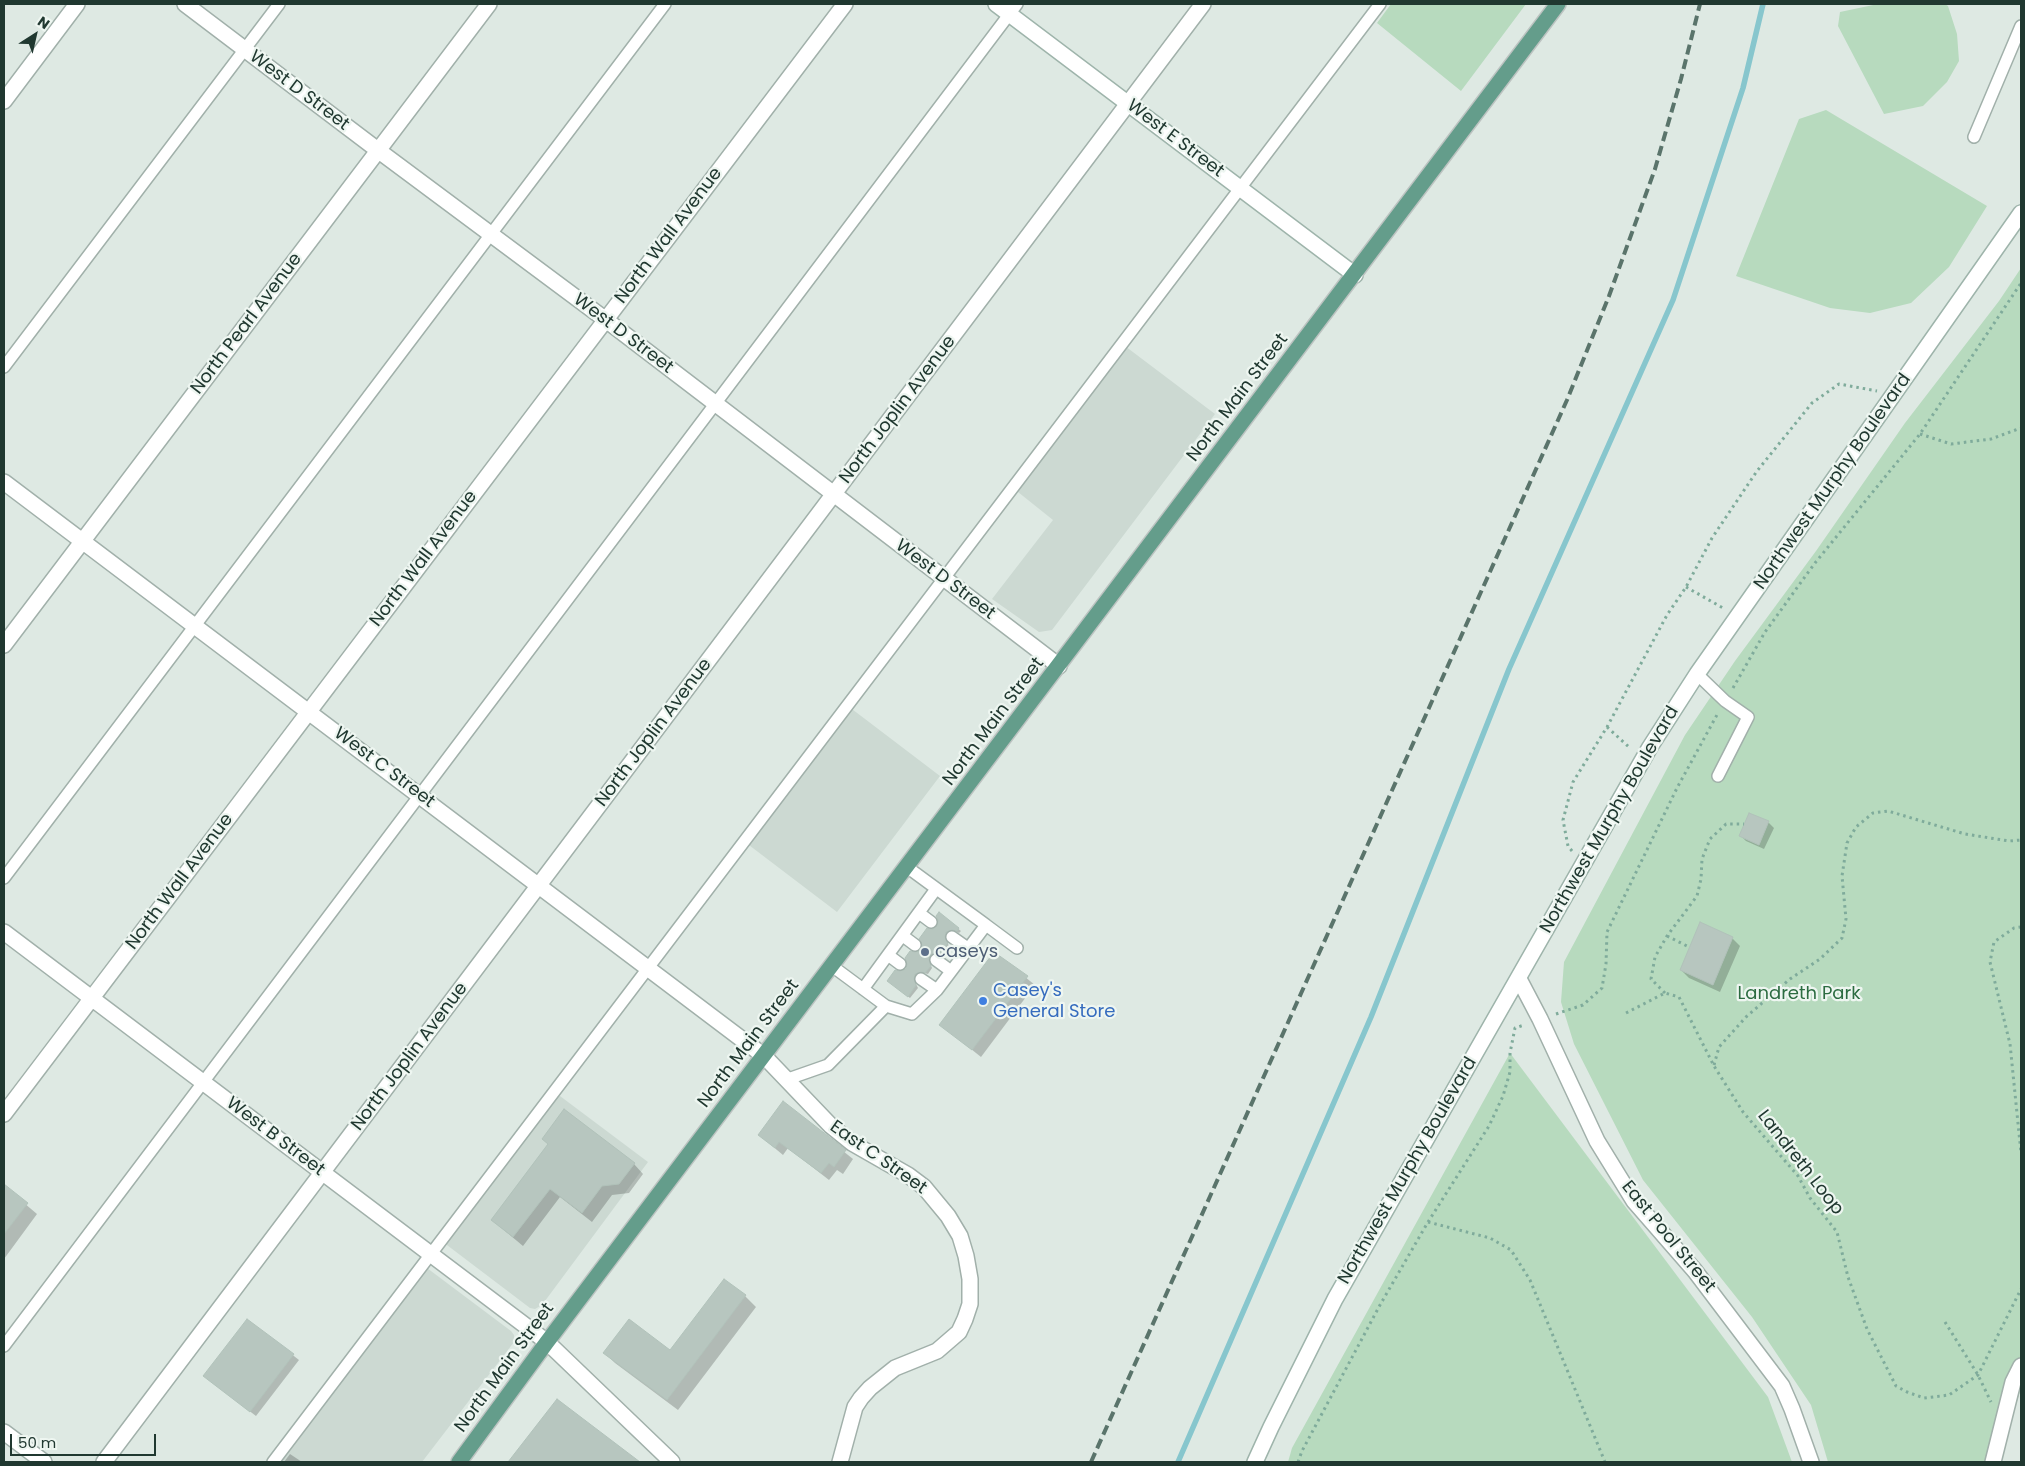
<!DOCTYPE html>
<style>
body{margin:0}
#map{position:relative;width:2025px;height:1466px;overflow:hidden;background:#dee9e3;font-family:Poppins,sans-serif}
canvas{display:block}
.frame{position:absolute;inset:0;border:5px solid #203830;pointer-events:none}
.north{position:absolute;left:10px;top:10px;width:50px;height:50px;-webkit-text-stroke:4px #eef6f1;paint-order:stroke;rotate:35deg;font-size:14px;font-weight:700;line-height:20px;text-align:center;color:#203830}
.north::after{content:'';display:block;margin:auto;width:18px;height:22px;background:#203830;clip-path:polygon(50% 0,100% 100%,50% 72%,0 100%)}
.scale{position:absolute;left:10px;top:1434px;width:146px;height:22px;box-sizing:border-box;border:2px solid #203830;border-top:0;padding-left:6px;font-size:15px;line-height:18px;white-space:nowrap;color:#203830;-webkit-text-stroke:4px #eef6f1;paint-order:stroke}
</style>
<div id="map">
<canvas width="2025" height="1466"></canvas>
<div class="frame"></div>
<div class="north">N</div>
<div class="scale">50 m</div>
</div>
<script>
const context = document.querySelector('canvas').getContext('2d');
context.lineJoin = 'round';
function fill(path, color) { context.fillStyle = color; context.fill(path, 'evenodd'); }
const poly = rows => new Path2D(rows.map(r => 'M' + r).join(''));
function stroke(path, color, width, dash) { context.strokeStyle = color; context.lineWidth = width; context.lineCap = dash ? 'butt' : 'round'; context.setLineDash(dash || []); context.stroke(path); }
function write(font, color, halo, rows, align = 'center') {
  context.font = font + ' Poppins,sans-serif'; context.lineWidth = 4.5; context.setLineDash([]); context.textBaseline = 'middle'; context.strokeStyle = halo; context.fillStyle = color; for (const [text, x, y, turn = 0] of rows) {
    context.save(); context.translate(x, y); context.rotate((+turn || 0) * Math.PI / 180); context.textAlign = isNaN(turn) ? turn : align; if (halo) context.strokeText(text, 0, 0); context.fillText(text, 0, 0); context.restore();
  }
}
fill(poly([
 [1117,340,1215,414,1052,630,1039,632,992,599,1053,520,1008,484],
 [844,703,940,776,837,912,741,839],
 [552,1090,648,1162,542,1305,535,1309,530,1308,439,1239],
 [419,1262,511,1331,514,1335,514,1342,422,1462,266,1462]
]), '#ccd9d2');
fill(poly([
 [1391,4,1526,4,1461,91,1377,23],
 [1878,4,1945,4,1948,6,1957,34,1959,61,1947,82,1923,106,1884,114,1838,26,1840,12],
 [1826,110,1987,206,1949,267,1911,303,1870,313,1830,308,1736,276,1799,119],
 [2021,268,2021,1388,1999,1462,1828,1462,1811,1405,1752,1317,1643,1180,1574,1044,1561,1002,1564,962,1685,735,1735,661,1816,551,1905,423,1999,301],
 [1510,1053,1768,1397,1792,1462,1288,1462,1292,1448]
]), '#b7dabe');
fill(poly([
 [1750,814,1769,823,1774,828,1764,849,1746,841,1741,836],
 [939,914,961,931,959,933,955,931,948,934,946,940,949,946,942,955,939,954,932,957,930,963,932,968,928,974,924,973,917,976,915,982,918,988,910,998,891,983,900,973,907,970,915,954,922,951,934,930,938,927],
 [1701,924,1732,938,1740,946,1720,992,1689,978,1681,970],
 [995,953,1035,985,981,1057,941,1025],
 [783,1103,853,1159,843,1174,837,1170,829,1180,788,1148,783,1155,759,1135],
 [549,1145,634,1164,643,1174,629,1193,612,1195,592,1222,560,1197,523,1246,492,1220],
 [4,1186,37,1214,4,1259],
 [745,1296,756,1307,678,1410,615,1363,605,1353,670,1352],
 [248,1320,299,1360,256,1416,210,1381],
 [557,1400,628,1455,635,1462,510,1462],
 [290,1454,302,1462,284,1462]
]), '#0003');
stroke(poly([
 [1178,1462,1371,1017,1509,669,1673,300,1743,88,1763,4]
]), '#87c6cd', 5.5);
const building = poly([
 [1749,813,1769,821,1759,845,1739,836,1749,813],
 [939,912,959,928,957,931,952,930,946,932,945,937,948,943,940,954,936,953,930,955,929,960,931,966,925,973,921,972,915,974,914,979,916,985,908,997,887,981,895,970,900,971,906,969,907,964,905,958,910,951,915,952,921,950,922,945,919,939,927,928,933,929,937,926,938,920,936,916,939,912],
 [1700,922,1733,937,1713,985,1680,970,1700,922],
 [994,952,1028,976,972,1050,939,1025,994,952],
 [783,1101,846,1150,834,1167,829,1163,821,1173,779,1142,775,1148,758,1135,783,1101],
 [564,1109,635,1163,619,1184,602,1186,582,1213,550,1189,513,1237,491,1220,548,1144,542,1139,564,1109],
 [4,1184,28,1203,4,1234,4,1184],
 [724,1279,746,1295,667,1400,603,1353,629,1319,670,1350,724,1279],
 [247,1319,294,1354,250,1412,203,1376,247,1319],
 [557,1399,640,1462,508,1462,557,1399]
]);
fill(building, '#b7c6bf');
stroke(building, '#b1c2ba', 1);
const lane = poly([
 [1974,137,2021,26],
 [4,367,279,4],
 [1697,674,1725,701,1748,717,1718,776],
 [4,878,665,4],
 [919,913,931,922],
 [986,925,1017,948],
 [903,936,915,945],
 [952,937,969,949],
 [888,955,900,964],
 [936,960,951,971],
 [832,966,886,1006],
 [921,979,937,990],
 [863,989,936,889],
 [788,1079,828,1065,886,1006,912,1014,937,990,986,925,907,867],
 [4,1346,1017,4],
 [273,1462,1380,4]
]);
const street = poly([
 [185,4,379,151,606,320,1059,666],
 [4,101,77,4],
 [4,482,764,1056,831,1126,852,1143,908,1175,924,1187,948,1216,960,1236,966,1256,970,1279,970,1304,965,1319,959,1332,937,1351,895,1368,870,1388,861,1398,855,1407,840,1462],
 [4,645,489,4],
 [4,932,547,1342,672,1462],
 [1519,979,1540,1019,1597,1141,1634,1201,1695,1271,1782,1386,1792,1409,1811,1462],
 [4,1114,845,4],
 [4,1432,44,1462],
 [104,1462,1203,4],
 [1993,1462,2013,1382,2021,1366]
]);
const secondary = poly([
 [996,4,1355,275],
 [1255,1462,1271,1427,1335,1299,1650,747,1697,674,2021,213]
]);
const primary = poly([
 [459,1462,547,1342,1558,4]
]);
stroke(lane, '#a1b0aa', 14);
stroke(street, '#a1b0aa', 18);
stroke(secondary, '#9eb4ab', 18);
stroke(primary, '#bcc3c1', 18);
stroke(poly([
 [1920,434,1951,444,1991,439,2021,428],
 [1686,587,1723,608],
 [1733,688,1765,632,1815,563,1920,434,2021,283],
 [1607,727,1630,748],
 [1572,851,1568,846,1563,820,1573,782,1607,727,1667,615,1686,587,1712,538,1757,471,1812,403,1839,384,1877,391],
 [2021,927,2014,928,1994,942,1990,962,2010,1044,2021,1153],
 [1667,936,1689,947],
 [1665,993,1651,979,1655,957,1667,936,1697,896,1701,879,1702,859,1710,839,1726,824,1744,824],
 [1626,1013,1665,993,1679,997,1714,1066,1743,1112,1798,1176,1810,1198,1837,1232,1848,1277,1867,1329,1896,1386,1907,1392,1924,1398,1949,1395,1978,1375,2021,1289],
 [1556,1014,1583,1005,1602,988,1606,964,1607,932,1677,788,1718,713],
 [1714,1065,1719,1047,1746,1017,1790,979,1820,959,1842,938,1846,919,1842,876,1847,843,1856,827,1873,813,1888,811,1965,834,2009,841,2021,840],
 [1428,1222,1490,1238,1511,1250,1530,1280,1605,1462],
 [1945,1322,1978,1375,1991,1402],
 [1298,1462,1302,1451,1380,1305,1428,1222,1489,1126,1503,1096,1510,1072,1510,1053,1515,1028,1524,1025]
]), '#7fab9b', 3, [2.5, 4]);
stroke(lane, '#fff', 11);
stroke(street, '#fff', 15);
stroke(secondary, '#fff', 15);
stroke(primary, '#649d8b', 15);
stroke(poly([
 [1091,1462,1567,400,1609,296,1655,169,1681,79,1700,4]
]), '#5a746b', 4, [10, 5]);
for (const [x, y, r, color] of [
 [925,952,5,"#5c6f8a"],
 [983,1001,5,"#3f7fe0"]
]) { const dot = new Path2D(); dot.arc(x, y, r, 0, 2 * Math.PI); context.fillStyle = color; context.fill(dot); stroke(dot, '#eef6f1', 2); }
write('18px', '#203830', '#eef6f1', [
 ["West D Street",299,91,37],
 ["West E Street",1175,139,37],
 ["North Wall Avenue",669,236,-53],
 ["North Pearl Avenue",247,324,-53],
 ["West D Street",623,334,37],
 ["North Main Street",1238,398,-53],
 ["North Joplin Avenue",898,410,-53],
 ["Northwest Murphy Boulevard",1833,482,-55],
 ["North Wall Avenue",424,559,-53],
 ["West D Street",945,580,37],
 ["North Main Street",994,722,-53],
 ["North Joplin Avenue",654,733,-53],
 ["West C Street",384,768,37],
 ["Northwest Murphy Boulevard",1610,820,-60],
 ["North Wall Avenue",180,882,-53],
 ["North Main Street",749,1044,-53],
 ["North Joplin Avenue",410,1057,-53],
 ["West B Street",275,1137,37],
 ["East C Street",878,1158,35],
 ["Landreth Loop",1800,1163,52],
 ["Northwest Murphy Boulevard",1408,1171,-60],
 ["East Pool Street",1668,1237,51],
 ["North Main Street",505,1368,-54]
]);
write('18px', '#4e5e75', '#eef6f1', [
 ["caseys",935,952]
], 'left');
write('18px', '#366cbe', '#eef6f1', [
 ["Casey's",993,991],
 ["General Store",993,1012]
], 'left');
write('18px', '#2c6c41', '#eef6f1', [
 ["Landreth Park",1799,994]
]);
</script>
